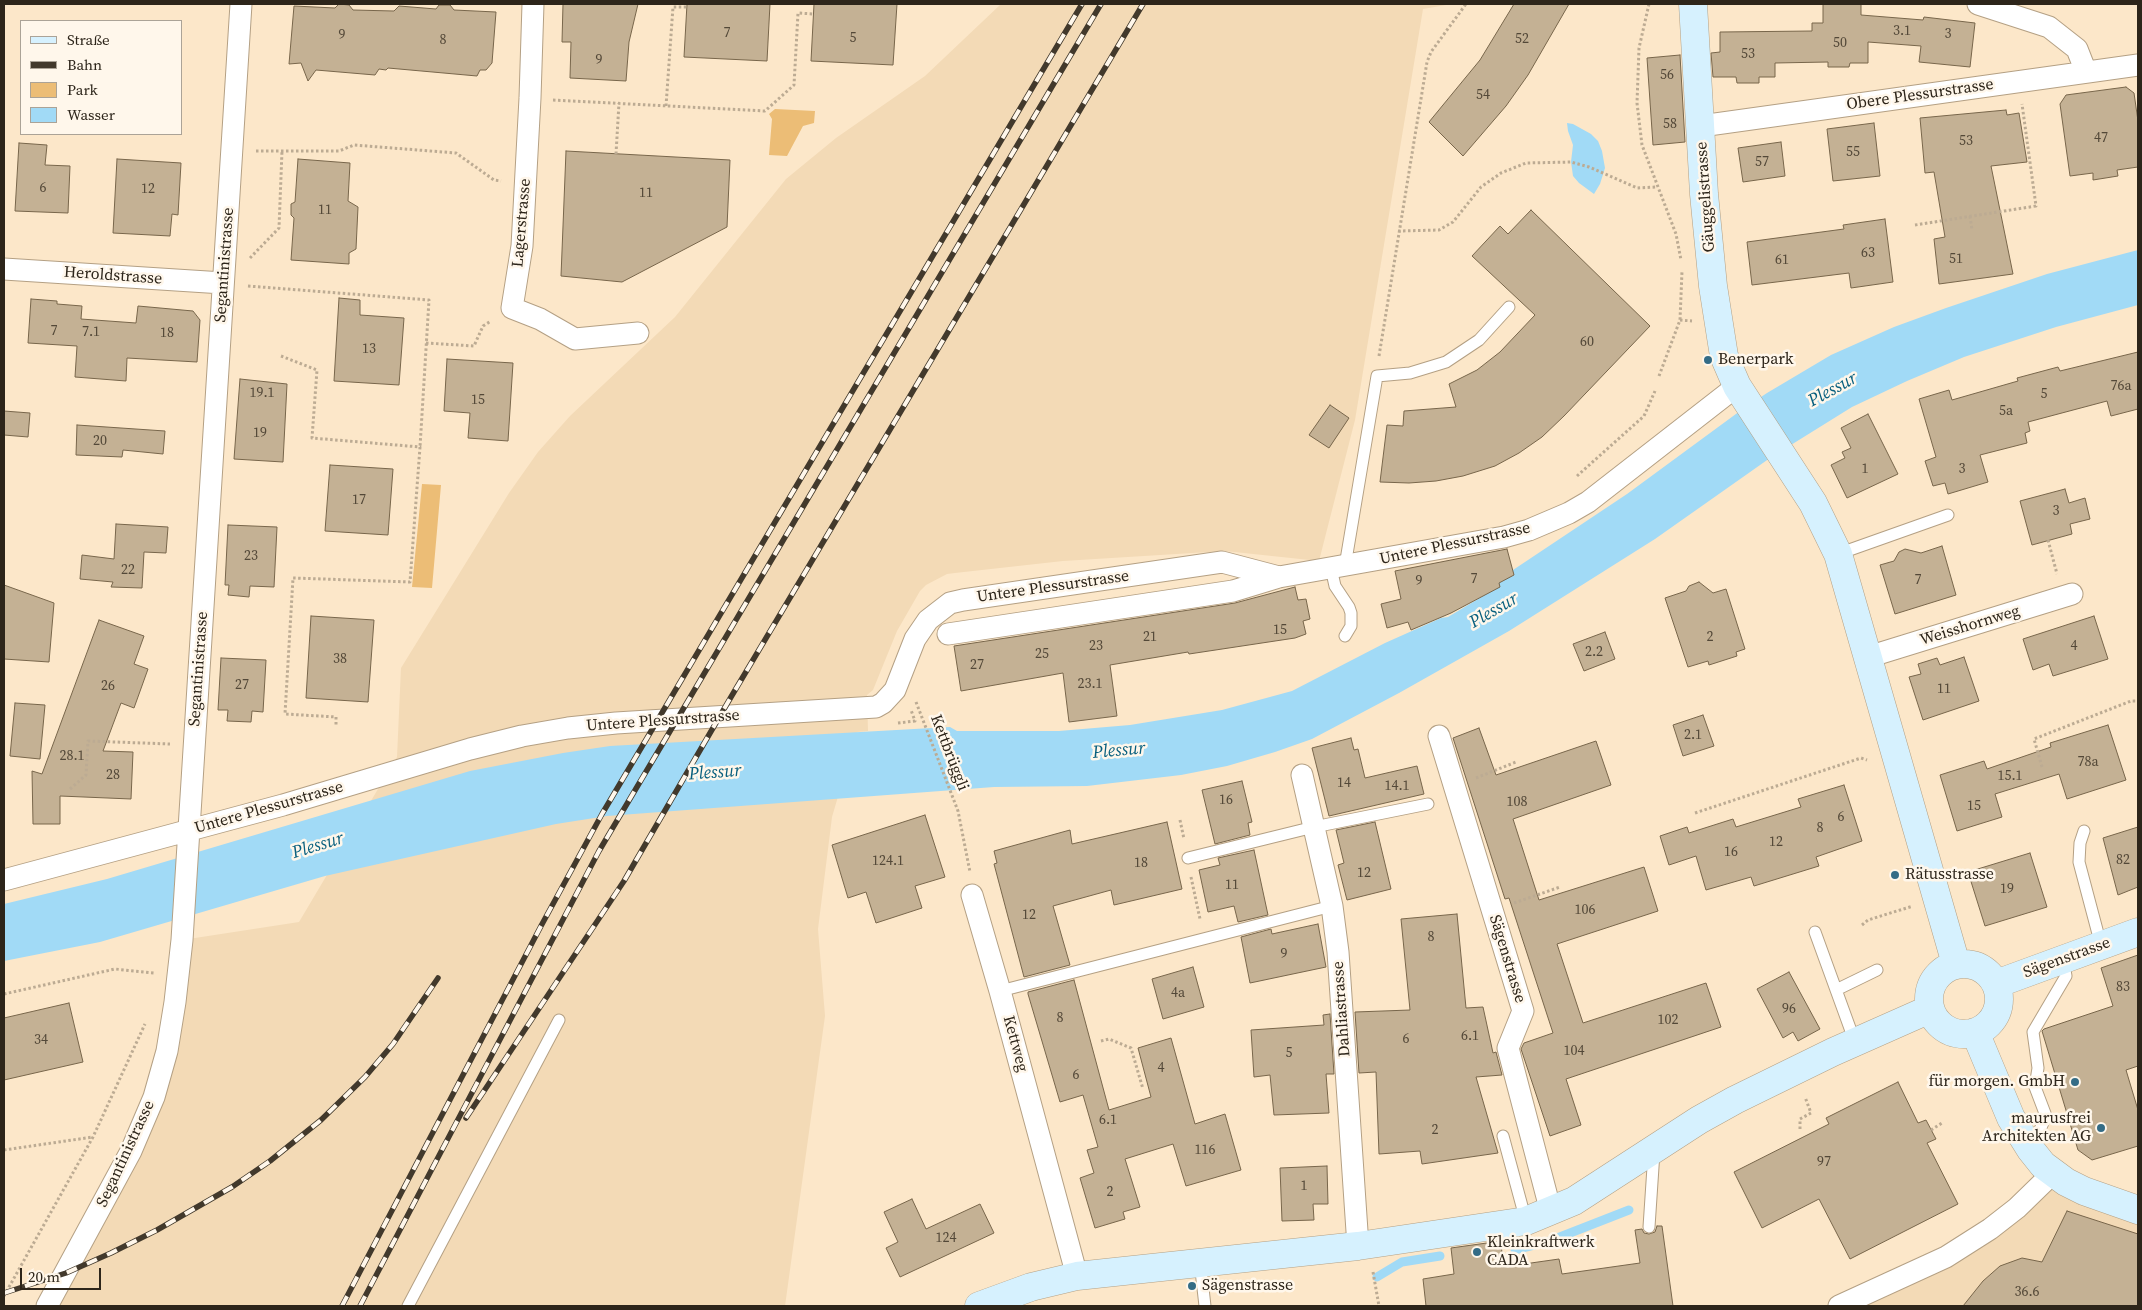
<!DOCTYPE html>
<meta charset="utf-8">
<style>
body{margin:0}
#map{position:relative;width:2142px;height:1310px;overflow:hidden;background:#fce7c9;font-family:"Source Serif 4",serif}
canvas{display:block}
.frame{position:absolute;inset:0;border:5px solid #2d251a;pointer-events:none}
.legend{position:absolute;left:20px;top:20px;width:162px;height:115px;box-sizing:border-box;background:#fff7eb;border:1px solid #aba397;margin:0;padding:6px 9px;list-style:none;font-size:15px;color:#2d251a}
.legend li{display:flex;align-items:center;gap:10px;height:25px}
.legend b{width:25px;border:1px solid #aba397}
.scale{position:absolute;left:20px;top:1268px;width:81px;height:22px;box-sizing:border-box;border:2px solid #2d251a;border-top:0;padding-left:6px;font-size:15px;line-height:18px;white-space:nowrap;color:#2d251a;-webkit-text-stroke:4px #fff7eb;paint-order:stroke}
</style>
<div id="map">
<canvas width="2142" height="1310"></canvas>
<div class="frame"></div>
<ul class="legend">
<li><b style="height:6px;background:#d6f1fe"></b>Straße</li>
<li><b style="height:6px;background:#42392c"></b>Bahn</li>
<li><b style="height:14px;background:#ecbd76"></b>Park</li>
<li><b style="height:14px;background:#a1daf6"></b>Wasser</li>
</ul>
<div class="scale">20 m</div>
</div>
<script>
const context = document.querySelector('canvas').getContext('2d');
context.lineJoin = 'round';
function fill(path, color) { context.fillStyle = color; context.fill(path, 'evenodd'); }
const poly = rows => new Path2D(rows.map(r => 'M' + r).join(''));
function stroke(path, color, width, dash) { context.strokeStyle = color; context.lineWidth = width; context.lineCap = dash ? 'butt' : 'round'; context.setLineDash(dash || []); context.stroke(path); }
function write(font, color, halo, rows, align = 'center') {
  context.font = font + ' "Source Serif 4",serif'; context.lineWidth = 5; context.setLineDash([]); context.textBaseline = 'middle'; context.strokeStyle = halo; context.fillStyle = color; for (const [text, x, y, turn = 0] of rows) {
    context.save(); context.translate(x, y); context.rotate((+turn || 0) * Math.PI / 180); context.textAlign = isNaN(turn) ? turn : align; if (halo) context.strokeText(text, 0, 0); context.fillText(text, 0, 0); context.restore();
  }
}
fill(poly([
 [1001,4,1452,4,1423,9,1355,420,1319,561,1225,551,1063,561,955,573,947,574,926,585,920,591,897,631,873,690,867,695,868,731,857,732,832,817,818,929,825,1016,785,1306,47,1306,154,1097,182,940,299,922,397,757,401,668,509,493,538,452,570,416,675,317,786,179,836,138,925,76],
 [2049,1188,2138,1218,2138,1306,1849,1306]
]), '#f3dab6');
fill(poly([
 [775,109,815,111,814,123,803,126,787,156,769,155,772,119,769,114],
 [422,484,441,485,432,588,412,587]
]), '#ecbd76');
fill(poly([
 [1567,123,1573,124,1591,134,1598,141,1602,151,1605,168,1600,184,1594,194,1579,183,1573,176,1571,162,1573,145,1568,131],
 [2138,250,2138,305,2056,327,1964,357,1907,381,1852,407,1770,458,1655,539,1509,631,1399,693,1312,739,1275,752,1227,766,1181,775,1087,786,994,787,607,816,556,824,325,876,100,942,4,961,4,904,107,879,470,771,563,753,610,746,950,727,957,731,1059,731,1130,725,1222,710,1292,691,1385,643,1441,618,1448,617,1493,590,1492,584,1627,494,1740,411,1767,393,1831,355,1894,327,1946,308,2047,274]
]), '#a1daf6');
stroke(poly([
 [1515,1250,1547,1242,1629,1210],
 [1377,1277,1402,1262,1440,1256]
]), '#a1daf6', 9);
const building = poly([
 [339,4,349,5,353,10,394,11,399,6,436,9,439,5,450,5,454,10,496,12,492,63,486,70,480,70,477,76,388,68,386,70,379,69,375,75,316,70,308,81,301,63,289,64,294,6,335,8,339,4],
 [563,4,638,4,629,42,626,81,570,78,571,42,562,42,563,4],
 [687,4,770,4,767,61,684,57,687,4],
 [814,4,897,4,893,65,811,61,814,4],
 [1514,4,1569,4,1528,75,1506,106,1463,156,1429,122,1480,60,1514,4],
 [1823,4,1861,4,1861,15,1923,20,1924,17,1975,23,1970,67,1919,62,1921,46,1868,42,1868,63,1850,63,1849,67,1828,67,1828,62,1775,63,1775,77,1759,77,1759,83,1737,83,1736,77,1713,77,1711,53,1720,52,1720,32,1812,31,1812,23,1823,23,1823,4],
 [1680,55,1685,142,1653,145,1647,58,1680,55],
 [2126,87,2134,93,2138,121,2138,167,2117,170,2118,176,2093,180,2093,173,2070,176,2060,104,2066,95,2126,87],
 [2006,110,2007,115,2019,113,2027,162,1991,166,2013,274,1939,284,1934,239,1945,237,1934,172,1925,173,1920,118,2006,110],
 [1874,123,1880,176,1833,181,1827,129,1874,123],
 [1781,142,1785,176,1743,182,1738,148,1781,142],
 [19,143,47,145,45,165,70,166,68,213,15,211,19,143],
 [566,151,730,160,727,227,622,282,561,276,566,151],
 [117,159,181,163,178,215,172,214,170,236,113,233,117,159],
 [298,159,350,163,348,201,358,207,356,249,349,253,349,264,291,260,294,218,291,215,291,204,295,202,298,159],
 [1531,210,1650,326,1564,416,1542,437,1519,453,1495,466,1463,476,1436,481,1409,483,1380,482,1387,425,1403,426,1404,411,1456,407,1449,384,1477,370,1500,352,1535,315,1472,256,1500,226,1508,234,1531,210],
 [1885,219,1893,282,1851,288,1849,273,1752,285,1747,242,1844,229,1843,225,1885,219],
 [339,298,360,300,360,315,404,318,399,385,334,381,339,298],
 [31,299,57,301,57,304,82,306,81,319,136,323,138,306,193,311,200,320,197,362,127,358,126,381,75,377,77,346,28,343,31,299],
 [2138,352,2138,409,2111,416,2107,401,2028,422,2030,431,2025,433,2027,443,1980,455,1988,482,1948,494,1945,483,1933,486,1925,461,1936,457,1919,399,1949,390,1952,400,2018,381,2017,378,2058,367,2060,371,2138,352],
 [447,359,513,363,508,441,468,438,470,413,444,411,447,359],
 [240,379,287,384,283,462,234,459,240,379],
 [1330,405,1349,418,1329,448,1309,435,1330,405],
 [4,411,30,413,28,437,4,435,4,411],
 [1868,414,1898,474,1847,498,1831,465,1845,458,1842,452,1851,448,1841,428,1868,414],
 [77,425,165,431,163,454,123,450,122,457,76,455,77,425],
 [330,465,393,469,388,535,325,531,330,465],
 [2065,489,2069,503,2085,498,2090,519,2070,524,2072,534,2032,545,2020,501,2065,489],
 [116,524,168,527,166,553,144,552,142,588,111,587,113,582,80,579,82,555,114,559,116,524],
 [228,525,277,527,274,587,250,586,249,597,228,595,229,585,225,585,228,525],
 [1942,546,1956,595,1895,614,1880,565,1894,561,1899,552,1905,549,1921,553,1942,546],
 [1507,549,1514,575,1499,583,1500,587,1451,613,1411,630,1408,622,1387,628,1381,604,1401,599,1395,571,1507,549],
 [1699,582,1713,593,1726,589,1745,649,1736,652,1737,656,1709,665,1708,661,1688,667,1665,598,1686,591,1689,586,1699,582],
 [4,585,54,603,49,662,4,659,4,585],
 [1295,587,1298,600,1306,599,1310,619,1303,621,1306,634,1295,638,1189,654,1188,652,1110,665,1117,716,1069,722,1063,673,961,691,954,646,1235,603,1295,587],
 [311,616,374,620,368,702,306,698,311,616],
 [2094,616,2108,659,2053,676,2049,664,2033,670,2023,639,2094,616],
 [99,620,144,636,134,664,148,669,134,708,121,703,103,751,133,752,131,799,60,796,60,824,33,824,32,771,42,774,99,620],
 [1605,632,1615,659,1584,671,1573,644,1605,632],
 [1964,657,1979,701,1923,720,1909,677,1921,674,1918,664,1937,658,1940,665,1964,657],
 [221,658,266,660,263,712,252,711,251,722,227,721,228,710,218,710,221,658],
 [15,703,45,705,40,759,10,756,15,703],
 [1703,715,1714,746,1683,756,1673,725,1703,715],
 [2108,725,2126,780,2067,799,2059,774,1995,794,2002,817,1957,831,1940,775,1984,761,1987,769,2051,747,2050,743,2108,725],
 [1479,728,1496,775,1596,741,1611,785,1513,819,1539,900,1644,867,1658,911,1557,944,1583,1023,1706,983,1721,1027,1566,1079,1581,1125,1550,1136,1521,1049,1524,1043,1553,1033,1509,898,1505,899,1453,738,1479,728],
 [1351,738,1354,750,1358,749,1365,778,1417,766,1424,794,1329,816,1312,748,1351,738],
 [1242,781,1252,822,1248,823,1250,835,1215,844,1202,790,1242,781],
 [1844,785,1862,841,1816,857,1819,866,1754,886,1751,877,1706,890,1696,856,1669,865,1660,836,1687,827,1689,833,1733,819,1736,827,1801,807,1798,799,1844,785],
 [925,815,945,877,915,886,922,908,876,923,866,892,848,898,832,845,925,815],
 [1167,822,1182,889,1114,905,1111,890,1053,906,1070,965,1024,977,994,864,997,863,994,851,1070,830,1072,844,1167,822],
 [1375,822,1391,889,1347,900,1338,865,1344,863,1336,830,1375,822],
 [2138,827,2138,887,2118,895,2103,838,2138,827],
 [1254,850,1268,915,1238,922,1234,906,1208,912,1199,870,1220,865,1218,858,1254,850],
 [2030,853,2047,907,1985,926,1968,872,2030,853],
 [1457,914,1466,1008,1483,1007,1493,1053,1496,1052,1502,1075,1476,1077,1498,1153,1422,1164,1420,1151,1379,1154,1376,1072,1359,1073,1355,1012,1410,1010,1401,919,1457,914],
 [1318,924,1326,967,1250,983,1241,937,1271,929,1272,934,1318,924],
 [2138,955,2138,1066,2126,1070,2138,1110,2138,1146,2092,1160,2078,1150,2042,1031,2044,1029,2113,1006,2101,968,2138,955],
 [1193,967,1204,1007,1163,1019,1152,979,1193,967],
 [1789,972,1820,1029,1798,1041,1793,1032,1783,1038,1757,989,1789,972],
 [1074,980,1109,1110,1151,1097,1138,1048,1171,1038,1195,1124,1225,1114,1241,1170,1186,1186,1173,1144,1125,1159,1140,1207,1123,1212,1125,1219,1095,1228,1080,1178,1094,1173,1087,1150,1098,1147,1083,1095,1060,1102,1028,994,1028,992,1074,980],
 [69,1003,83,1062,4,1080,4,1018,69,1003],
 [1330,1014,1334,1074,1326,1074,1329,1113,1274,1115,1270,1075,1254,1077,1251,1030,1324,1025,1323,1015,1330,1014],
 [1898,1082,1918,1123,1926,1120,1936,1139,1927,1143,1958,1204,1850,1259,1819,1199,1762,1228,1734,1172,1829,1124,1826,1118,1898,1082],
 [1327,1166,1328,1204,1313,1204,1314,1220,1282,1221,1280,1168,1327,1166],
 [912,1199,926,1229,980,1204,994,1233,900,1277,886,1248,898,1242,884,1212,912,1199],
 [2067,1211,2138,1234,2138,1306,1963,1306,1983,1281,2000,1266,2022,1258,2042,1262,2067,1211],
 [1657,1226,1662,1226,1673,1306,1426,1306,1423,1279,1454,1274,1451,1248,1501,1241,1503,1267,1559,1259,1562,1274,1640,1263,1635,1230,1642,1229,1644,1233,1649,1234,1655,1232,1657,1226]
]);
fill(building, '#c4b194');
stroke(building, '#78664b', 1);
const lane = poly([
 [1838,554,1948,515],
 [1345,566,1377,376,1410,373,1446,362,1479,340,1509,307],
 [1331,568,1335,586,1349,607,1351,613,1351,626,1345,636],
 [2084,831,2080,843,2079,862,2101,945],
 [1188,858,1314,827,1428,804],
 [1815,932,1855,1042],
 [1836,990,1877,970],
 [1000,991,1332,906],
 [1503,1136,1526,1221],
 [2032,1148,2046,1116,2035,1087,2038,1068,2033,1032,2066,976,2063,959],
 [1649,1227,1654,1152],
 [1200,1262,1205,1306],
 [408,1306,559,1020]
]);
const street = poly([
 [533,4,530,98,522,246,512,308,540,319,575,339,638,333],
 [1978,4,2049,27,2077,49,2086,72],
 [1701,126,2138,65],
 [4,269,223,283],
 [948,634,1233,591,1279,577,1504,537,1529,530,1569,513,1588,502,1737,386],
 [1868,657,2072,594],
 [1439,736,1523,1011,1508,1048,1551,1212],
 [1302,775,1332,906,1338,952,1358,1246],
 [4,880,283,805,470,749,522,736,568,728,616,723,876,707,883,703,895,690,915,639,928,620,950,603,963,600,1222,562,1279,577],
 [972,895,1000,991,1077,1276],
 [47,1306,131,1151,154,1097,167,1051,175,1002,182,940,241,4],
 [1839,1306,1946,1257,1990,1229,2017,1208,2053,1173]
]);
const secondary = poly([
 [1693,4,1704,194,1713,286,1724,356,1737,386,1813,503,1838,554,1956,964],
 '1929 999a35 35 0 1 1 70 0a35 35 0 1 1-70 0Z',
 [1996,984,2138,932],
 [1975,1032,2011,1118,2031,1150,2043,1165,2066,1182,2084,1191,2138,1210],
 [979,1306,1031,1287,1077,1276,1358,1246,1526,1221,1574,1201,1699,1120,1735,1100,1833,1052,1930,1009]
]);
stroke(lane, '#b4a084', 13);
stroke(street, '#b4a084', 23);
stroke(secondary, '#b4a084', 29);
stroke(poly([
 [1649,4,1639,48,1637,103,1642,145,1676,234,1681,260],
 [553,100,765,111,794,85,798,13,814,14],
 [666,106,673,7,687,7],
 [256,151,339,151,354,145,456,153,494,180,501,181],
 [616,154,619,103],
 [1970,216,1972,230],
 [1915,225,2036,206,2022,104],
 [1398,231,1439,230,1453,222,1481,187,1501,173,1526,163,1571,162,1589,167,1637,188,1657,187],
 [250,258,279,228,282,151],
 [248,286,429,300,420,447],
 [1680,320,1692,321],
 [426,343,474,346,483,326,491,321],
 [281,356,317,370,312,438,420,447,410,582,293,578,285,714,336,717,336,727],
 [1379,356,1427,62,1431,52,1466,4],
 [1659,376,1680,320,1682,271],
 [1577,476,1644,416,1655,391],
 [2048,540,2057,574],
 [916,702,958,811,970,872],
 [898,723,915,721,911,710],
 [2042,767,2034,739,2131,701,2138,701],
 [1476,778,1516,762],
 [70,789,86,775,88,741,170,744],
 [1695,813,1861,758,1867,760],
 [1180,820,1184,839],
 [1191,877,1200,919],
 [1514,903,1560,887],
 [1862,925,1868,920,1913,906],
 [4,994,115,969,154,973],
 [1101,1041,1109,1039,1131,1048,1143,1089],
 [1800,1129,1800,1119,1811,1113,1805,1097],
 [1931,1130,1942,1123],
 [4,1150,93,1137],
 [1373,1272,1379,1306],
 [4,1296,93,1137,145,1024]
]), '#bcab93', 3, [2.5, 2.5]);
stroke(lane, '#fff', 11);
stroke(street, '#fff', 21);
stroke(secondary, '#d6f1fe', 28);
const rail = poly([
 [466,1118,624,881,731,697,1143,4],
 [4,1293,66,1273,111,1253,157,1230,232,1187,270,1161,321,1120,365,1077,393,1044,438,978],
 [342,1306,541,926,602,814,1082,4],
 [360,1306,599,851,1101,4]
]);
stroke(rail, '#42392c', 5.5);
stroke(rail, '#fff7eb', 4, [11]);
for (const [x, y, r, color] of [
 [1708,360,5,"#346c86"],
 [1895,875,5,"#346c86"],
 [2075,1082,5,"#346c86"],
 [2101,1128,5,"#346c86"],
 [1477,1252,5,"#346c86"],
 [1192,1286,5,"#346c86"]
]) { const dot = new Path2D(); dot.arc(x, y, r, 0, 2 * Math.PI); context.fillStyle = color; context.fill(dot); stroke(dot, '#fff7eb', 2); }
write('14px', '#534838', null, [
 ["3.1",1902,31],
 ["7",727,33],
 ["3",1948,34],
 ["9",342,35],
 ["5",853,38],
 ["52",1522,39],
 ["8",443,40],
 ["50",1840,43],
 ["53",1748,54],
 ["9",599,60],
 ["56",1667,75],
 ["54",1483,95],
 ["58",1670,124],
 ["47",2101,138],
 ["53",1966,141],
 ["55",1853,152],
 ["57",1762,162],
 ["6",43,188],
 ["12",148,189],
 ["11",646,193],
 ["11",325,210],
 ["63",1868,253],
 ["51",1956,259],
 ["61",1782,260],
 ["7",54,331],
 ["7.1",91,332],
 ["18",167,333],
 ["60",1587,342],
 ["13",369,349],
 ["76a",2121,386],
 ["19.1",262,393],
 ["5",2044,394],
 ["15",478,400],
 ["5a",2006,411],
 ["19",260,433],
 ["20",100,441],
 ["1",1865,469],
 ["3",1962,469],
 ["17",359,500],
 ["3",2056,511],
 ["23",251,556],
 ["22",128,570],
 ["7",1474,579],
 ["7",1918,580],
 ["9",1419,581],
 ["15",1280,630],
 ["21",1150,637],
 ["2",1710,637],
 ["23",1096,646],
 ["4",2074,646],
 ["2.2",1594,652],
 ["25",1042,654],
 ["38",340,659],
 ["27",977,665],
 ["23.1",1090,684],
 ["27",242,685],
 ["26",108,686],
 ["11",1944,689],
 ["2.1",1693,735],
 ["28.1",72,756],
 ["78a",2088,762],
 ["28",113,775],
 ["15.1",2010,776],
 ["14",1344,783],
 ["14.1",1397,786],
 ["16",1226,800],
 ["108",1517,802],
 ["15",1974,806],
 ["6",1841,817],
 ["8",1820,828],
 ["12",1776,842],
 ["16",1731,852],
 ["82",2123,860],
 ["124.1",888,861],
 ["18",1141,863],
 ["12",1364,873],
 ["11",1232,885],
 ["19",2007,889],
 ["106",1585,910],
 ["12",1029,915],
 ["8",1431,937],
 ["9",1284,954],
 ["83",2123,987],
 ["4a",1178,993],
 ["96",1789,1009],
 ["8",1060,1018],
 ["102",1668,1020],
 ["6.1",1470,1036],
 ["6",1406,1039],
 ["34",41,1040],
 ["104",1574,1051],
 ["5",1289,1053],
 ["4",1161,1068],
 ["6",1076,1075],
 ["6.1",1108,1120],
 ["2",1435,1130],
 ["116",1205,1150],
 ["97",1824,1162],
 ["1",1304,1186],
 ["2",1110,1192],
 ["124",946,1238],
 ["36.6",2027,1292]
]);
write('16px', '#2d251a', '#fff7eb', [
 ["Obere Plessurstrasse",1920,95,-8],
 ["Gäuggelistrasse",1706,197,-94],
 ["Lagerstrasse",522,223,-85],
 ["Segantinistrasse",225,265,-86],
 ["Heroldstrasse",113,276,4],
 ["Untere Plessurstrasse",1455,544,-12],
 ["Untere Plessurstrasse",1053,587,-8],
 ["Weisshornweg",1970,626,-17],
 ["Segantinistrasse",199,669,-86],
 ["Untere Plessurstrasse",663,721,-4],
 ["Kettbrüggli",949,753,69],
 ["Untere Plessurstrasse",269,808,-16],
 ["Sägenstrasse",2067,958,-20],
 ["Sägenstrasse",1507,959,73],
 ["Dahliastrasse",1342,1009,-94],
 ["Kettweg",1015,1044,75],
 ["Segantinistrasse",126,1154,-65]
]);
write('16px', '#2d251a', '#fff7eb', [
 ["Benerpark",1718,360],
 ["Rätusstrasse",1905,875],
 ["für morgen. GmbH",2065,1082,"right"],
 ["maurusfrei",2091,1119,"right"],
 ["Architekten AG",2091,1137,"right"],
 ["Kleinkraftwerk",1487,1243],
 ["CADA",1487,1261],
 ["Sägenstrasse",1202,1286]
], 'left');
write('italic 18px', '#085f7e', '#fff7eb', [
 ["Plessur",1833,390,-29],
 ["Plessur",1494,611,-30],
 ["Plessur",1119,751,-5],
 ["Plessur",715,773,-4],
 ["Plessur",318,846,-17]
]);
</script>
